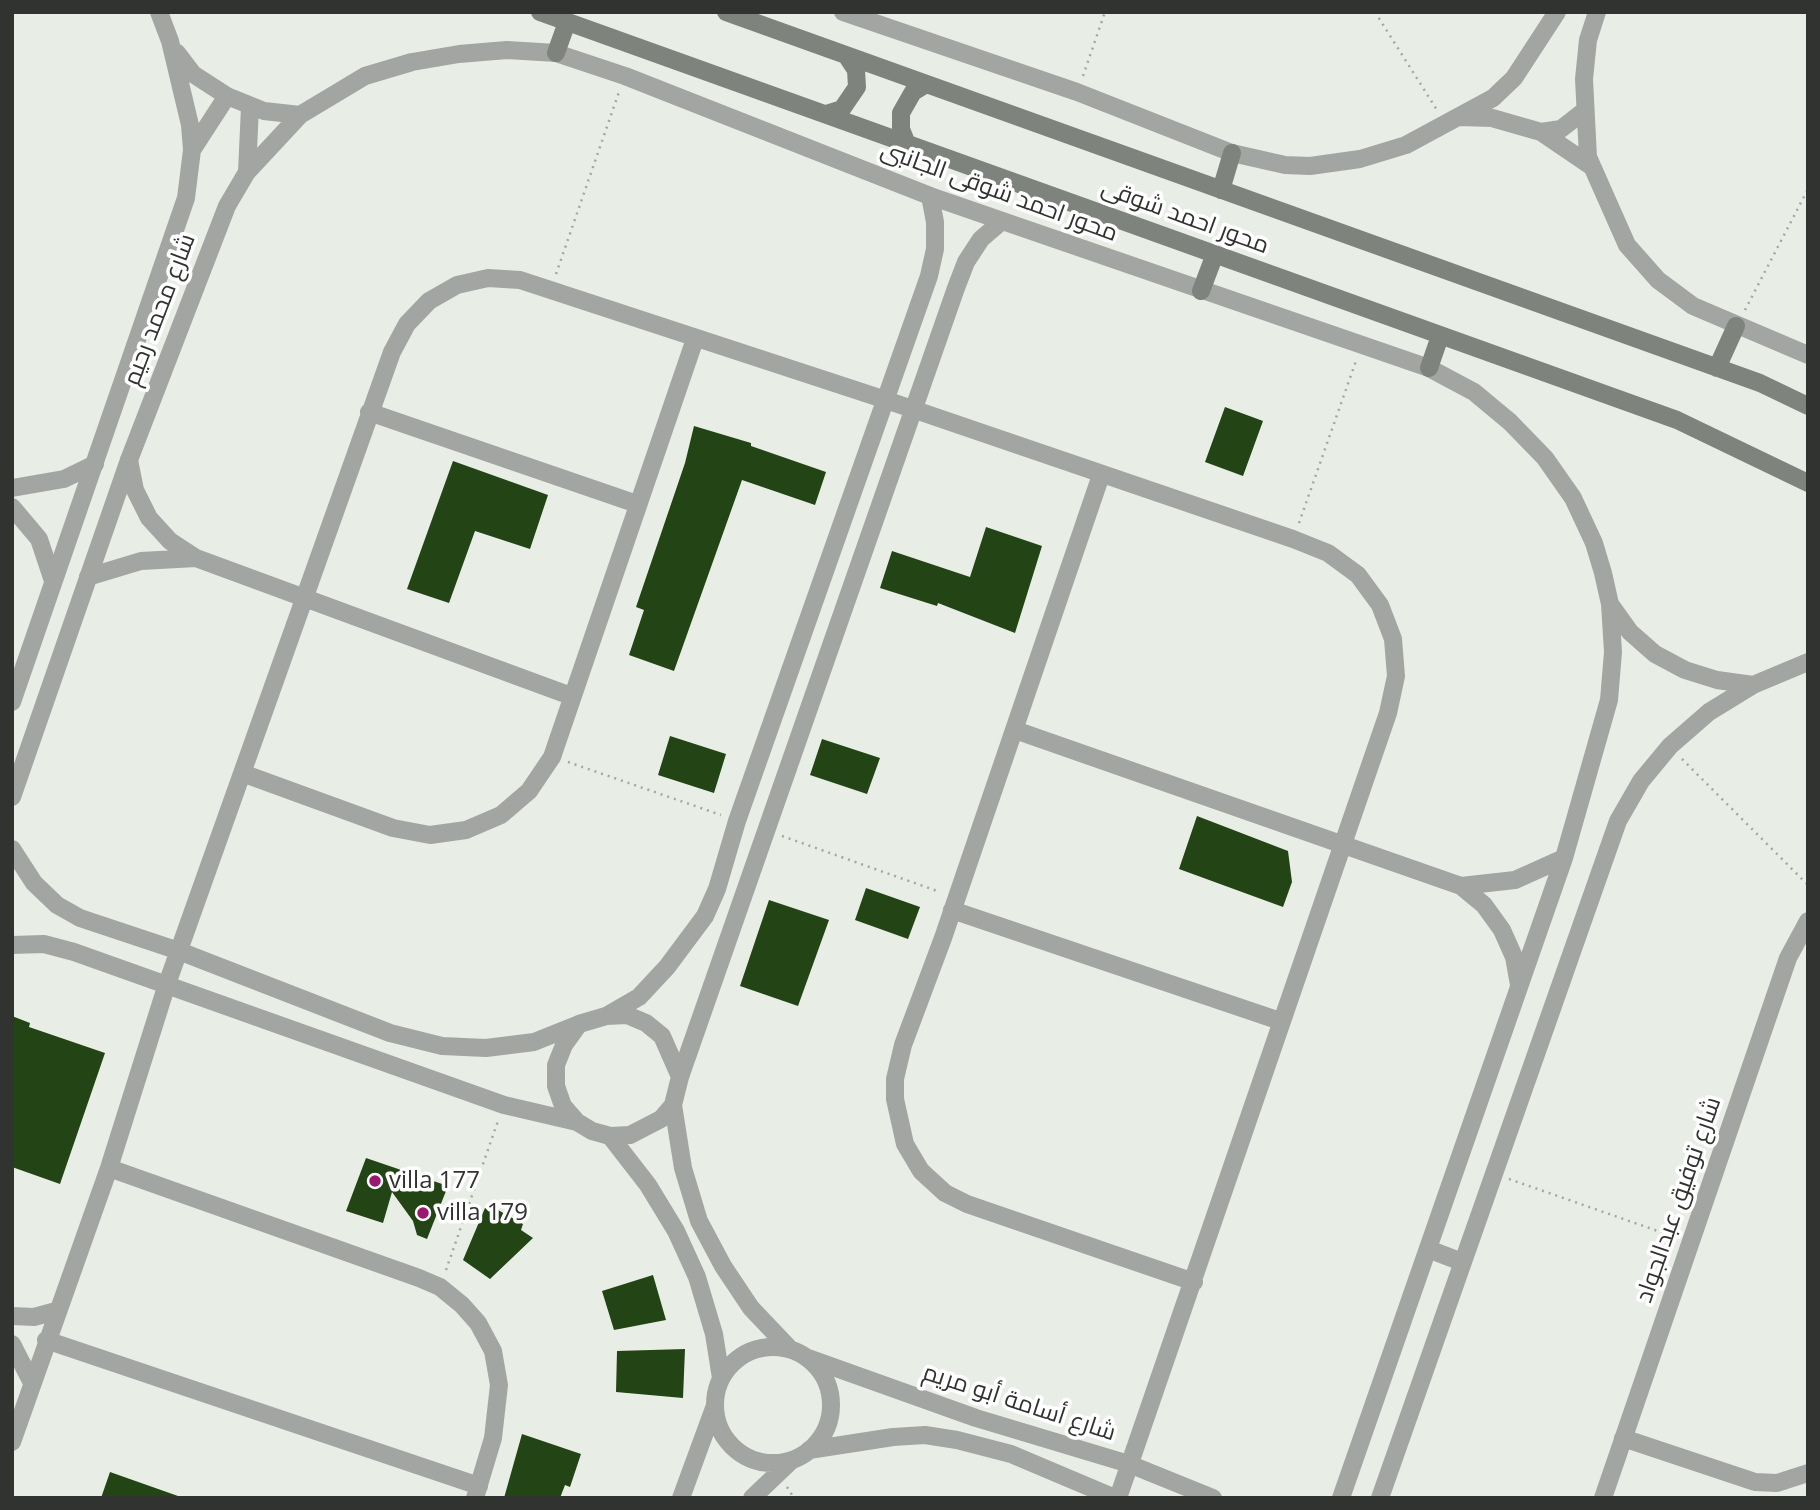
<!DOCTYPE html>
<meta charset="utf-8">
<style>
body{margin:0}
#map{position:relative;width:1820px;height:1510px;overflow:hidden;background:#e8eee6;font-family:"Open Sans",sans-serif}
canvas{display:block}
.frame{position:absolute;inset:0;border:14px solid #313330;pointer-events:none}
</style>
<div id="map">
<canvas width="1820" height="1510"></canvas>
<div class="frame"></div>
</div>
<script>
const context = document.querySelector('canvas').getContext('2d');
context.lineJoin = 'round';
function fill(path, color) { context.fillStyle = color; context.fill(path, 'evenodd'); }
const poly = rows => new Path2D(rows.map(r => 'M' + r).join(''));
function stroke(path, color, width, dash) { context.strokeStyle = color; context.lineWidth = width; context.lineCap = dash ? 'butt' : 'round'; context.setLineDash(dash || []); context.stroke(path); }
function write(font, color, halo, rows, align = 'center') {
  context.font = font + ' "Open Sans",Cairo,sans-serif'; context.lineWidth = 7; context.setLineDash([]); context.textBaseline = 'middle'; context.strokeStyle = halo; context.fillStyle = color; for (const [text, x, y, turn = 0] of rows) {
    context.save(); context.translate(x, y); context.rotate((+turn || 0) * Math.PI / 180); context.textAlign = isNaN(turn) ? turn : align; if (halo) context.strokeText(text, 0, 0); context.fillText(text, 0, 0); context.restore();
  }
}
fill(poly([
 [1225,407,1263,421,1243,476,1205,462],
 [694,426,751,443,751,446,826,472,815,505,742,480,674,671,629,655,644,610,636,607,685,463],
 [453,461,548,495,530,549,475,531,449,603,407,589],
 [986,527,1042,546,1015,633,938,603,937,606,880,588,892,551,970,577],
 [670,736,726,754,714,793,658,775],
 [822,739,880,758,867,794,810,775],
 [1197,816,1288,851,1292,882,1283,907,1179,869],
 [866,888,920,907,908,939,855,920],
 [769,900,829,920,798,1006,740,986],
 [12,1016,30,1023,29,1027,105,1053,60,1184,12,1167],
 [366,1158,448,1186,427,1239,417,1235,413,1221,392,1192,383,1223,346,1211],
 [485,1208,496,1213,498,1210,523,1224,521,1230,533,1238,490,1279,463,1260],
 [653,1275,666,1320,614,1330,602,1291],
 [685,1349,683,1398,616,1392,617,1351],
 [522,1434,581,1454,570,1487,565,1485,560,1498,504,1498],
 [110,1472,178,1496,178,1498,101,1498]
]), '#234415');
stroke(poly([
 [1375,12,1437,110],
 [1083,76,1105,12],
 [556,274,619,92],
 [1745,310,1808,189],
 [1299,523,1356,361],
 [1682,759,1808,885],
 [568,762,721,815],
 [782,836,940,892],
 [1509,1179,1675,1237],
 [446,1270,498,1121],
 [787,1487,794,1498]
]), '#a3a7a1', 2.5, [2, 5]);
stroke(poly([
 [843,12,1077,92,1232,153],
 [369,412,637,504],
 [129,460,135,490,149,518,170,541,196,558,571,696],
 [1101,475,943,938,903,1045,895,1079,895,1099,905,1144,921,1171,945,1193,967,1204,1194,1282],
 [12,488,64,479,95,464],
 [12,507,39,539,53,581],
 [88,577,141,561,196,558],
 [1610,604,1630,632,1655,654,1685,670,1717,680,1753,685],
 [1015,730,1461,886,1484,905,1502,930,1514,957,1519,985],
 [242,773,393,828,430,835,466,830,501,815,529,791,552,757,695,339],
 [12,849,34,883,57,905,80,918,179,951,390,1033,442,1046,486,1048,534,1042,579,1024],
 [1461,886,1515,880,1564,858],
 [952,910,1280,1021],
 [12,945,44,944,74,952,504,1105,577,1122],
 [627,1015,646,1023,662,1036,680,1077,673,1105,661,1119,630,1135,610,1136,592,1131,577,1122,563,1106,556,1086,556,1065,564,1045,579,1024,606,1016,627,1015],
 [606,1016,639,997,667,967,705,916,717,889,737,821,929,276,935,249,935,222,930,196],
 [680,1077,956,288,966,262,981,239,1002,221],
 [673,1105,683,1168,699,1221,723,1266,751,1308,789,1348],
 [610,1136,648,1185,676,1231,697,1277,714,1334,721,1378],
 [109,1168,419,1278,440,1287,462,1305,478,1323,493,1351,499,1385,493,1438,475,1498],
 [1428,1249,1462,1262],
 [12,1316,34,1317,56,1311],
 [46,1340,479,1486],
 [12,1344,32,1383],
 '715 1405a58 58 0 1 1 116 0a58 58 0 1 1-116 0Z',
 [808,1358,976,1418,1129,1464,1213,1498],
 [1623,1438,1755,1482,1777,1483,1808,1473],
 [12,1442,109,1168,167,984,392,352,407,324,429,301,457,285,488,278,520,280,883,399,1293,539,1328,553,1358,575,1380,605,1393,639,1396,676,1388,713,1118,1498],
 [809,1450,893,1437,925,1435,957,1440,1011,1454,1115,1498],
 [681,1498,714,1408],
 [752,1498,792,1460],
 [1341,1498,1564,858,1609,700,1613,652,1610,604,1603,573,1594,543,1573,498,1545,458,1510,422,1474,392,1429,368],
 [1380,1498,1618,821,1641,781,1670,746,1709,712,1753,685,1808,662],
 [1603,1498,1788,958,1808,921]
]), '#a3a5a2', 18);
stroke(poly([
 [1597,12,1588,40,1584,79,1588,157,1627,245,1658,280,1693,306,1808,355],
 [177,53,193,74,227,96,264,111,300,115],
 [1460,117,1492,118,1541,132,1591,166],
 [1541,132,1561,129,1584,111],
 [192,150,227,96],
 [1232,153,1285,165,1310,166,1360,159,1406,145,1493,98,1514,78,1557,12],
 [247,172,250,107],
 [12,702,186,198,192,150,190,125,170,41,159,12],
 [12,797,129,460,227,206,247,172,300,115,365,76,412,62,459,54,507,50,556,53,625,76,930,196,1429,368]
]), '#a3a5a2', 18);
stroke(poly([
 [540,12,1677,420,1808,483],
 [726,12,1760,383,1808,406],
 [556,53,567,22],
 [826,114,842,109,857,87,856,70,846,55],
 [907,144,901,129,901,113,913,92,926,84],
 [1221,190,1232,153],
 [1201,291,1215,254],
 [1429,368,1440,336],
 [1717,368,1736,326]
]), '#7f837e', 18);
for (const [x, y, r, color] of [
 [375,1181,7,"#9b196d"],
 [423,1213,7,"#9b196d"]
]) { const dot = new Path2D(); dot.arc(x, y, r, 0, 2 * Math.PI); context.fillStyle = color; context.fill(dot); stroke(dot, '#fff', 2.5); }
write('24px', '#313330', '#fff', [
 ["محور احمد شوقى الجانبى",999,192,20],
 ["محور احمد شوقى",1185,217,20],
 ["شارع محمد رحيم",160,310,-69],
 ["شارع توفيق عبدالجواد",1679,1200,-71],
 ["شارع أسامة أبو مريم",1019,1403,18]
]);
write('24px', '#313330', '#fff', [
 ["villa 177",389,1181],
 ["villa 179",437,1213]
], 'left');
</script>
